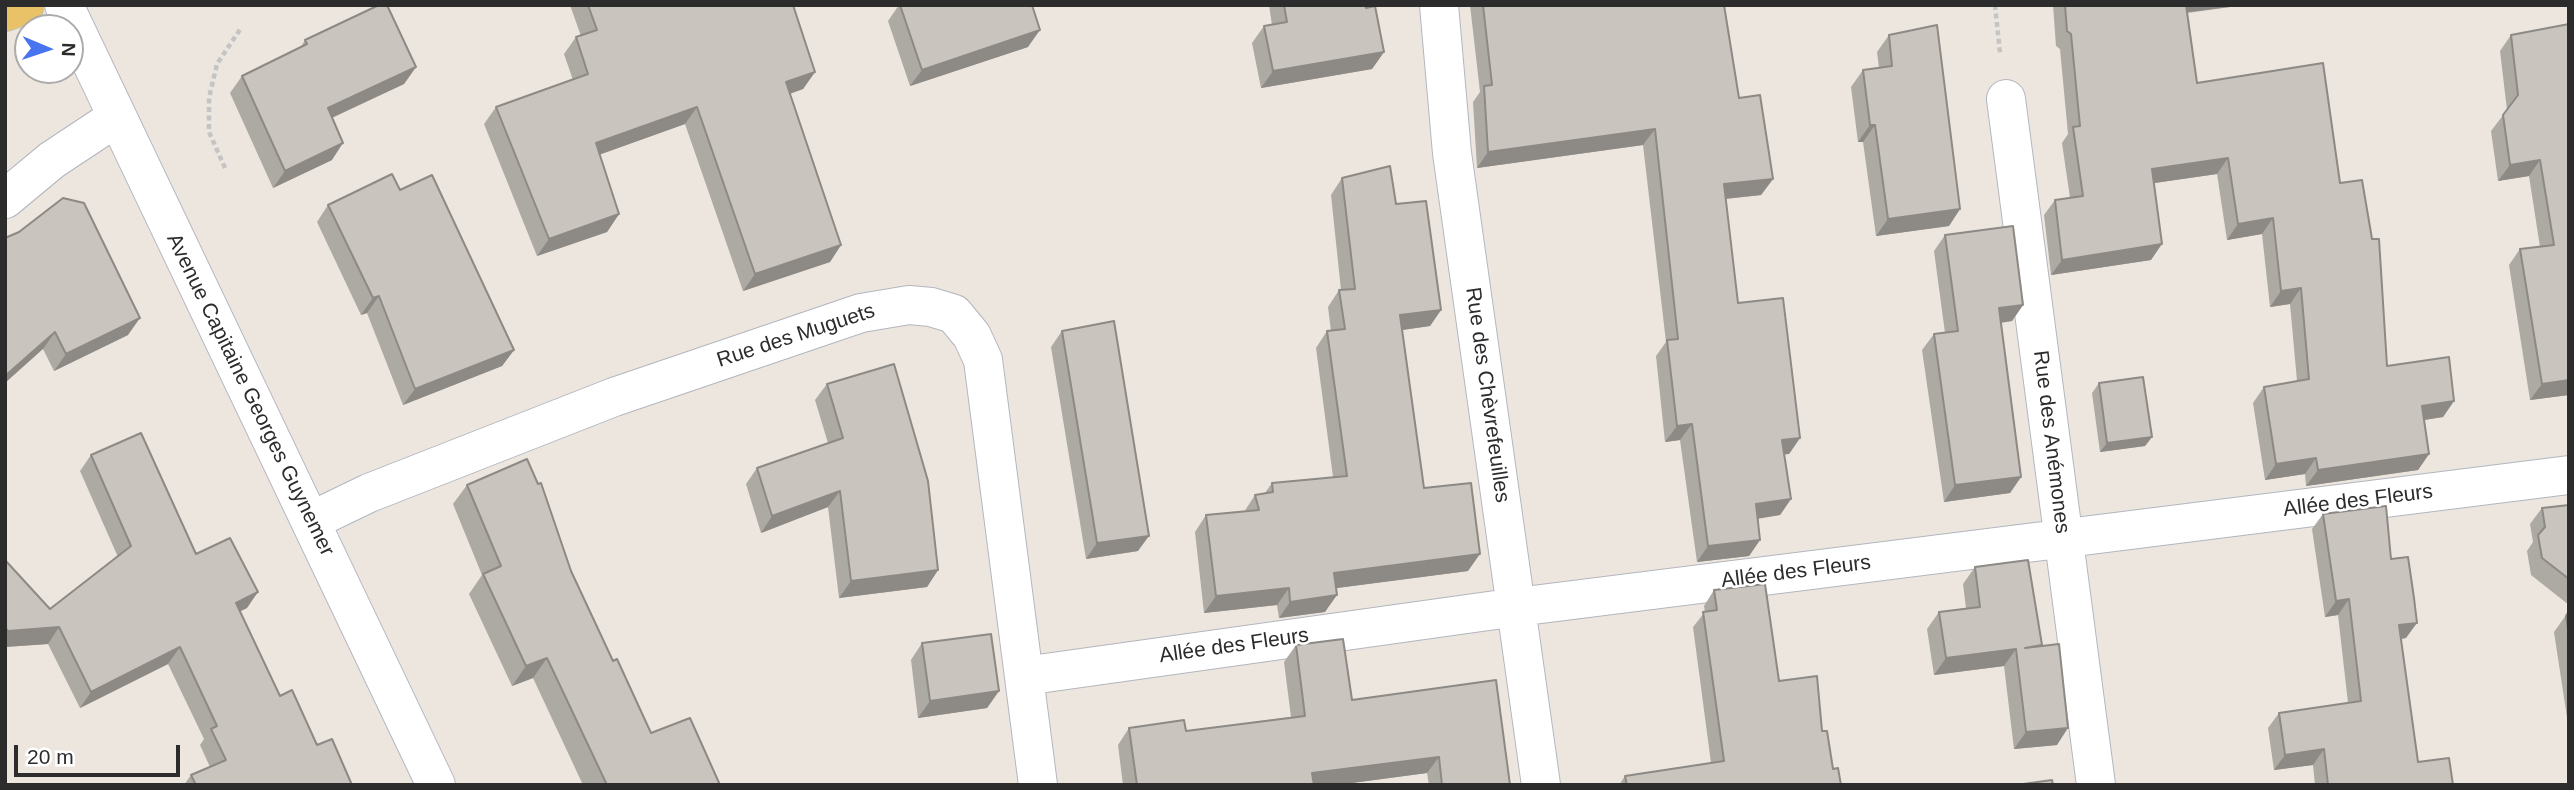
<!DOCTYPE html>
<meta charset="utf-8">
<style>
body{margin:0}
#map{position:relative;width:2574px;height:790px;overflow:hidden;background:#ede6df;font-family:Helvetica,sans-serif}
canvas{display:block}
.frame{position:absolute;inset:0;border:7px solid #2c2c2c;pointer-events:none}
.north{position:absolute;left:14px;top:14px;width:70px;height:70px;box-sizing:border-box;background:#fff;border:2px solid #ababab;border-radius:50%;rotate:92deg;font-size:19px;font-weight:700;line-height:28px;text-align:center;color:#2c2c2c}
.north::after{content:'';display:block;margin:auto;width:24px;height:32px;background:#4974f0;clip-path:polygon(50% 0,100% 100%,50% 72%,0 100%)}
.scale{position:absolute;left:14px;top:745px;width:166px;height:32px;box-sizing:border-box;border:4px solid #2c2c2c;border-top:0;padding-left:9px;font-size:21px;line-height:24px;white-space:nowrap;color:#2c2c2c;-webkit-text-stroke:5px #fff;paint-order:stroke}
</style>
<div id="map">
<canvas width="2574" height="790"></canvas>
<div class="frame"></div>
<div class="north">N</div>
<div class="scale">20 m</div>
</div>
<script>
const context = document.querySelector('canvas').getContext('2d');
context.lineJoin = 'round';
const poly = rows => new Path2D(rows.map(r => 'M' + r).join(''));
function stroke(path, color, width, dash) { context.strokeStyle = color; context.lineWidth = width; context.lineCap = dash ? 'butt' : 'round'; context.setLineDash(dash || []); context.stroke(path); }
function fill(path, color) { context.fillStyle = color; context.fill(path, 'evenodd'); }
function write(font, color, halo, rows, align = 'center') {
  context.font = font + ' Helvetica,sans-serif'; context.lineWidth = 5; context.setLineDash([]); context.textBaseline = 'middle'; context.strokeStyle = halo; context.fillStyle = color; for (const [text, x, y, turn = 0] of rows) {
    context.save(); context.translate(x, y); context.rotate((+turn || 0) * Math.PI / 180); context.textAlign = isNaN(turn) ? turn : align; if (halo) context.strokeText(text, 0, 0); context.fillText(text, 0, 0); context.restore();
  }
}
const minor = poly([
 [64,5,436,785],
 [1439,5,1452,153,1541,785],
 [2006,99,2096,785],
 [5,199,52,160,117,117],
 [311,521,369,493,614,397,861,313,909,305,931,307,954,314,972,336,983,360,1038,785],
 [1024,676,1517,607,2569,475]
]);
const major = poly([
 [5,12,25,5]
]);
stroke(minor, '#b3b6bf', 40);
stroke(major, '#c4c4c4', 40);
stroke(poly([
 [1995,5,2000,53],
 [225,168,209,132,209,98,217,64,241,28]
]), '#c4c4c4', 4.5, [5, 3.5]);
stroke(minor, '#fff', 38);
stroke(major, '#e9c268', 38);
fill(poly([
 [570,5,793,5,815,72,803,89,790,94,841,245,830,262,743,291,685,124,599,155,619,214,607,232,537,256,484,124,496,107,573,80,564,54,576,37,581,36],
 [899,5,900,5,1028,47,910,86,888,21],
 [1269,5,1365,5,1384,52,1372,69,1261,88,1252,43,1264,26,1272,25],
 [1470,5,1724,5,1739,98,1773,179,1761,195,1726,199,1738,303,1800,438,1789,454,1784,454,1791,499,1780,515,1758,518,1760,540,1749,556,1697,562,1680,440,1665,442,1656,356,1666,342,1643,145,1477,168,1473,102,1480,92],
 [2053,5,2245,5,2187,13,2197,83,2340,183,2387,366,2454,401,2443,417,2424,420,2429,454,2418,470,2306,486,2305,474,2265,480,2253,403,2264,387,2297,381,2290,304,2270,307,2262,234,2227,240,2217,174,2154,183,2151,260,2051,275,2044,215,2055,200,2070,198,2062,143,2068,134,2060,49,2056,46],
 [2569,24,2569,395,2530,400,2509,265,2520,249,2540,247,2529,176,2498,181,2491,131,2507,110,2500,51,2511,35],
 [1889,35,1960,209,1949,226,1876,236,1863,142,1858,142,1851,87,1863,70,1879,68,1877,52],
 [305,40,416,67,404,84,332,118,332,160,273,188,230,93,242,76,301,47],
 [1342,178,1396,204,1441,310,1430,326,1402,330,1424,488,1468,571,1336,588,1325,612,1279,618,1277,605,1204,613,1195,532,1206,515,1244,512,1255,495,1265,493,1272,483,1333,477,1316,348,1327,331,1331,331,1328,307,1339,290,1341,290,1331,195],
 [400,190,514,350,502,366,403,405,367,313,361,315,317,222,328,205],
 [1945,235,2023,305,2012,321,2001,323,2021,477,2010,493,1944,502,1922,350,1934,334,1945,333,1934,251],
 [5,238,128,335,54,371,43,349],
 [1062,331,1138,551,1086,559,1051,347],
 [2099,383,2152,437,2145,446,2100,452,2092,393],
 [827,384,938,570,927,587,839,598,828,507,761,533,746,484,757,468,828,443,815,400],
 [91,455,196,554,247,608,240,611,280,696,317,745,352,785,184,785,191,775,210,767,200,745,204,739,168,664,80,708,48,644,5,647,5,560,50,609,118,557,80,471],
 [467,485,571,571,613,661,651,733,720,785,583,785,533,678,512,686,469,594,482,575,453,504],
 [2569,505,2569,605,2531,575,2527,551,2533,542,2530,524,2542,508],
 [2323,514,2391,559,2406,638,2401,639,2418,762,2453,785,2315,785,2313,765,2274,770,2268,728,2279,713,2348,703,2338,615,2325,617,2312,529],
 [1975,567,2042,646,2057,745,2014,749,2004,666,1934,675,1927,629,1939,612,1966,608,1963,584],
 [1714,590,1779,681,1822,731,1833,769,1711,763,1693,627,1705,612,1704,606],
 [2569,611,2569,724,2568,724,2554,632],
 [922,643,999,691,987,708,918,718,911,660],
 [1296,645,1352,700,1510,785,1429,785,1427,773,1337,785,1123,785,1118,745,1129,728,1186,731,1291,717,1284,662],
 [1625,776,1627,785,1619,785]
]), '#ada9a3');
fill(poly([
 [2180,5,2245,5,2174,14],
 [1040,30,1028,47,910,86,922,70],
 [1384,52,1372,69,1261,88,1273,71],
 [416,67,404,84,316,125,328,108],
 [815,72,803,89,774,99,786,82],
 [697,107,685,124,584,160,596,143],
 [1870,125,1875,125,1863,142,1858,142],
 [1655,129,1643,145,1477,168,1488,152],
 [343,143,332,160,273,188,285,171],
 [2228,158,2217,174,2141,185,2152,169],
 [2540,160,2529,176,2498,181,2510,165],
 [1773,179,1761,195,1713,200,1724,184],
 [1960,209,1949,226,1876,236,1888,219],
 [619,214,607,232,537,256,549,239],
 [2273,218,2262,234,2227,240,2238,224],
 [2162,244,2151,260,2051,275,2062,260],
 [841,245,830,262,743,291,755,274],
 [2301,288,2290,304,2270,307,2281,291],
 [379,296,367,313,361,315,373,298],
 [2023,305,2012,321,1988,324,1999,308],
 [1441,310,1430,326,1388,332,1400,315],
 [140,318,128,335,54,371,66,354],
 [55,332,43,349,5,383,5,376],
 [514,350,502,366,403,405,415,389],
 [2569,380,2569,395,2530,400,2542,384],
 [2454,401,2443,417,2411,422,2422,406],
 [1692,424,1680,440,1665,442,1677,426],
 [2152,437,2145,446,2100,452,2107,443],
 [1800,438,1789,454,1770,456,1782,440],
 [2429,454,2418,470,2306,486,2318,470],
 [2316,458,2305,474,2265,480,2276,464],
 [2021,477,2010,493,1944,502,1955,485],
 [840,491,828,507,761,533,772,516],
 [1791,499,1780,515,1745,521,1756,504],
 [1149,536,1138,551,1086,559,1097,543],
 [1760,540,1749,556,1697,562,1708,546],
 [1480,554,1468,571,1322,590,1334,573],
 [938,570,927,587,839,598,851,581],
 [1289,588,1277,605,1204,613,1216,596],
 [258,592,247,608,225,619,236,603],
 [1337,595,1325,612,1279,618,1290,602],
 [2349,599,2338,615,2325,617,2336,601],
 [2417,623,2406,638,2388,641,2399,625],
 [59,627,48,644,5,647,5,635,8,631],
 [180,647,168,664,80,708,91,692],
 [2016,649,2004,666,1934,675,1946,658],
 [547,658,533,678,512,686,526,666],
 [999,691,987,708,918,718,930,701],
 [2068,728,2057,745,2014,749,2026,732],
 [2324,749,2313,765,2274,770,2285,755],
 [1439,757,1427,773,1337,785,1304,785,1312,773]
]), '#8d8985');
const building = poly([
 [379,5,387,5,416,67,328,108,343,143,285,171,242,76,307,44,305,40,379,5],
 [588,5,793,5,815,72,786,82,841,245,755,274,697,107,596,143,619,214,549,239,496,107,588,74,576,37,597,30,588,5],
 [900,5,1032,5,1040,30,922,70,900,5],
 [1284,5,1365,5,1366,8,1375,6,1384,52,1273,71,1264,26,1287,22,1284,5],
 [1483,5,1724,5,1739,98,1760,95,1773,179,1724,184,1738,303,1783,298,1800,438,1782,440,1791,499,1756,504,1760,540,1708,546,1692,424,1677,426,1667,340,1678,339,1655,129,1488,152,1484,86,1492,85,1483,5],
 [2065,5,2186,5,2197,83,2323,63,2340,183,2362,180,2372,239,2379,239,2387,366,2449,357,2454,401,2422,406,2429,454,2318,470,2316,458,2276,464,2264,387,2309,379,2301,288,2281,291,2273,218,2238,224,2228,158,2152,169,2162,244,2062,260,2055,200,2083,196,2073,127,2080,126,2071,34,2067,31,2065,5],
 [2569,24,2569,380,2542,384,2520,249,2554,245,2540,160,2510,165,2503,115,2518,95,2511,35,2569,24],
 [1937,25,1960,209,1888,219,1875,125,1870,125,1863,70,1892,66,1889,35,1937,25],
 [1390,166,1396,204,1426,201,1441,310,1400,315,1424,488,1471,483,1480,554,1334,573,1337,595,1290,602,1289,588,1216,596,1206,515,1259,510,1255,495,1273,492,1272,483,1347,476,1327,331,1345,329,1339,290,1355,289,1342,178,1390,166],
 [392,174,400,190,432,175,514,350,415,389,379,296,373,298,328,205,392,174],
 [63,198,84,203,140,318,66,354,55,332,5,376,5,238,19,232,63,198],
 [2013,226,2023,305,1999,308,2021,477,1955,485,1934,334,1958,331,1945,235,2013,226],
 [1114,321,1149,536,1097,543,1062,331,1114,321],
 [894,364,928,481,938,570,851,581,840,491,772,516,757,468,843,438,827,384,894,364],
 [2143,377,2152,437,2107,443,2099,383,2143,377],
 [141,433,196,554,230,538,258,592,236,603,280,696,292,690,317,745,332,739,352,785,196,785,191,775,226,760,211,729,217,726,180,647,91,692,59,627,8,631,5,628,5,560,50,609,131,546,91,455,141,433],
 [527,459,538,484,541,483,571,571,613,661,617,659,651,733,690,718,720,785,607,785,547,658,526,666,483,574,501,566,467,485,527,459],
 [2569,505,2569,579,2542,558,2538,535,2545,527,2542,508,2569,505],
 [2386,506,2391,559,2408,557,2414,598,2417,623,2399,625,2418,762,2449,758,2453,785,2328,785,2324,749,2285,755,2279,713,2361,701,2349,599,2336,601,2323,514,2386,506],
 [2028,560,2042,645,2025,648,2059,644,2068,728,2026,732,2016,649,1946,658,1939,612,1980,607,1975,567,2028,560],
 [1765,584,1779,681,1817,676,1822,731,1827,731,1833,769,1838,768,1841,785,1627,785,1625,776,1724,761,1703,612,1717,610,1714,590,1765,584],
 [2569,611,2569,636,2566,616,2569,611],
 [991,634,999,691,930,701,922,643,991,634],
 [1343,639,1352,700,1496,680,1510,785,1442,785,1439,757,1312,773,1314,785,1137,785,1129,728,1184,720,1186,731,1305,716,1296,645,1343,639],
 [2052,780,2053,785,2016,785,2052,780]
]);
fill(building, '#c9c4be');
stroke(building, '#8d8985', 2);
write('21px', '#2c2c2c', '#fff', [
 ["Rue des Muguets",796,336,-18],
 ["Avenue Capitaine Georges Guynemer",250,395,64],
 ["Rue des Chèvrefeuilles",1487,395,82],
 ["Rue des Anémones",2051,442,83],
 ["Allée des Fleurs",2358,501,-7],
 ["Allée des Fleurs",1796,572,-7],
 ["Allée des Fleurs",1234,646,-8]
]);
</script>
